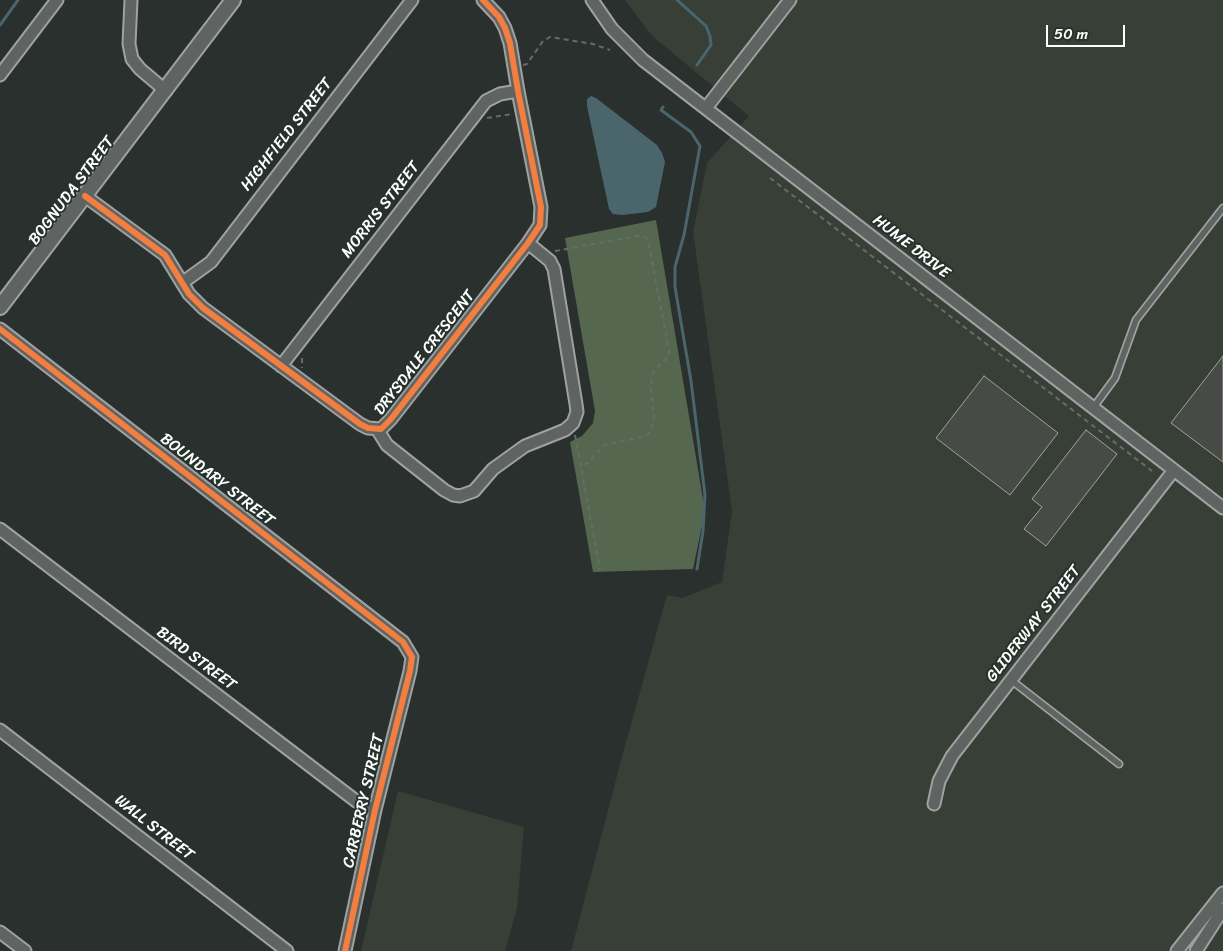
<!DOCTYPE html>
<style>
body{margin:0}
#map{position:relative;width:1223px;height:951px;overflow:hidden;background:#29302d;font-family:Sriracha,sans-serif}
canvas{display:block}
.scale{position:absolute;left:1046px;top:25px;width:79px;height:22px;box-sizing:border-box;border:2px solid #fff;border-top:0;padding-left:6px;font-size:15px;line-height:18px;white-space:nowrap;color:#fff;-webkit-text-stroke:4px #26332d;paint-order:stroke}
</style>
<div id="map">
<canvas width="1223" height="951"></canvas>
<div class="scale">50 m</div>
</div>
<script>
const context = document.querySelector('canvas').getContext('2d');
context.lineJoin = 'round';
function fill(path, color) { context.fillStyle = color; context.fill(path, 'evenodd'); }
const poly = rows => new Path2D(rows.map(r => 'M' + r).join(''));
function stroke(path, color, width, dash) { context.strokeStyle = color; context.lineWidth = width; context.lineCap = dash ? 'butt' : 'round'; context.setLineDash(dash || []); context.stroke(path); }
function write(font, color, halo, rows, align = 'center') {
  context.font = font + ' Sriracha,sans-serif'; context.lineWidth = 4; context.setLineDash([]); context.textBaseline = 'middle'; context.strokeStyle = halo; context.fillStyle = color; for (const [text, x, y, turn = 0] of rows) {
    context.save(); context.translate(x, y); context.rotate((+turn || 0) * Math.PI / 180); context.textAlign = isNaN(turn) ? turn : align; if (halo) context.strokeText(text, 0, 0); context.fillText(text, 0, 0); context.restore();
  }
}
fill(poly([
 [625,0,1223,0,1223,951,571,951,623,753,667,595,682,598,722,582,732,511,693,232,707,163,749,116,652,36],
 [398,791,524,827,517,908,505,951,361,951]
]), '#383f37');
fill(poly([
 [656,220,705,511,693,569,593,572,570,442,582,436,593,423,595,411,565,238]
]), '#55674f');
fill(poly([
 [591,96,596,98,657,145,662,153,665,162,656,207,648,212,622,215,613,214,609,209,587,106,587,99]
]), '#4b656d');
stroke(poly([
 [677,0,706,26,710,36,711,45,697,65],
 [0,25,18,0],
 [663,107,661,110,691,132,700,146,684,235,675,267,675,287,691,381,705,495,703,531,697,569]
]), '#4b656d', 3);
const building = poly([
 [1223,356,1223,462,1171,423,1223,356],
 [984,376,1058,433,1010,495,936,438,984,376],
 [1086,430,1117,454,1046,546,1024,529,1042,507,1032,499,1086,430]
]);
fill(building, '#484a45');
stroke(building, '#9fa2a0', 1);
const service = poly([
 [1093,408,1115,378,1136,320,1223,208],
 [1011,680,1119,764]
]);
const minor = poly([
 [131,0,129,44,132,59,140,69,166,91],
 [592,0,612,29,643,60,1223,508],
 [0,75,57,0],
 [706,108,790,0],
 [85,196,165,255,189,294,203,308,360,424,368,428,381,429,391,419,528,243,540,225,541,207,518,91,510,43,505,28,499,17,483,0],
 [182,283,211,262,412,0],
 [0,329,403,642,412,657,410,671,375,810,345,951],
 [281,366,486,101,500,94,518,91],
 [377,429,387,445,444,490,453,495,460,496,474,491,493,469,525,446,565,430,573,423,577,412,576,404,554,269,550,261,528,243],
 [0,529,356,801,375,810],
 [0,730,287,951],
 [934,804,939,781,952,756,1174,470],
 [0,932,25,951],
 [1177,951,1223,893],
 [1196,951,1223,909]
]);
const tertiary = poly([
 [0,307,233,0]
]);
stroke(service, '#9fa2a0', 9);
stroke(minor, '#9fa2a0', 15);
stroke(tertiary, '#9fa2a0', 18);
stroke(poly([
 [523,65,527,64,543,41,550,37,593,44,610,50],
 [487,118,512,114],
 [770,178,1152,471],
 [555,251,638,236,645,237,648,240,669,351,669,356,655,370,652,376,651,388,654,419,651,431,647,435,642,437,604,445,588,463,581,465],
 [302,358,302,368],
 [575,435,600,570]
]), '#686c69', 2, [5, 4]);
stroke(service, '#5f6362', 5.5);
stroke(minor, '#5f6362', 11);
stroke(tertiary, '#5f6362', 14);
stroke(poly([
 [85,196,165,255,189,294,203,308,360,424,368,428,381,429,391,419,528,243,540,225,541,207,518,91,510,43,505,28,499,17,483,0],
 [0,329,403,642,412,657,410,671,375,810,345,951]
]), '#f27e40', 6);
write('16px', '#fff', '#26332d', [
 ["HIGHFIELD STREET",287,135,-52],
 ["BOGNUDA STREET",72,191,-53],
 ["MORRIS STREET",381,210,-52],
 ["HUME DRIVE",911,247,38],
 ["DRYSDALE CRESCENT",425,353,-52],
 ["BOUNDARY STREET",217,480,38],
 ["GLIDERWAY STREET",1034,624,-52],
 ["BIRD STREET",196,659,37],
 ["CARBERRY STREET",364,801,-77],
 ["WALL STREET",154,828,38]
]);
</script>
